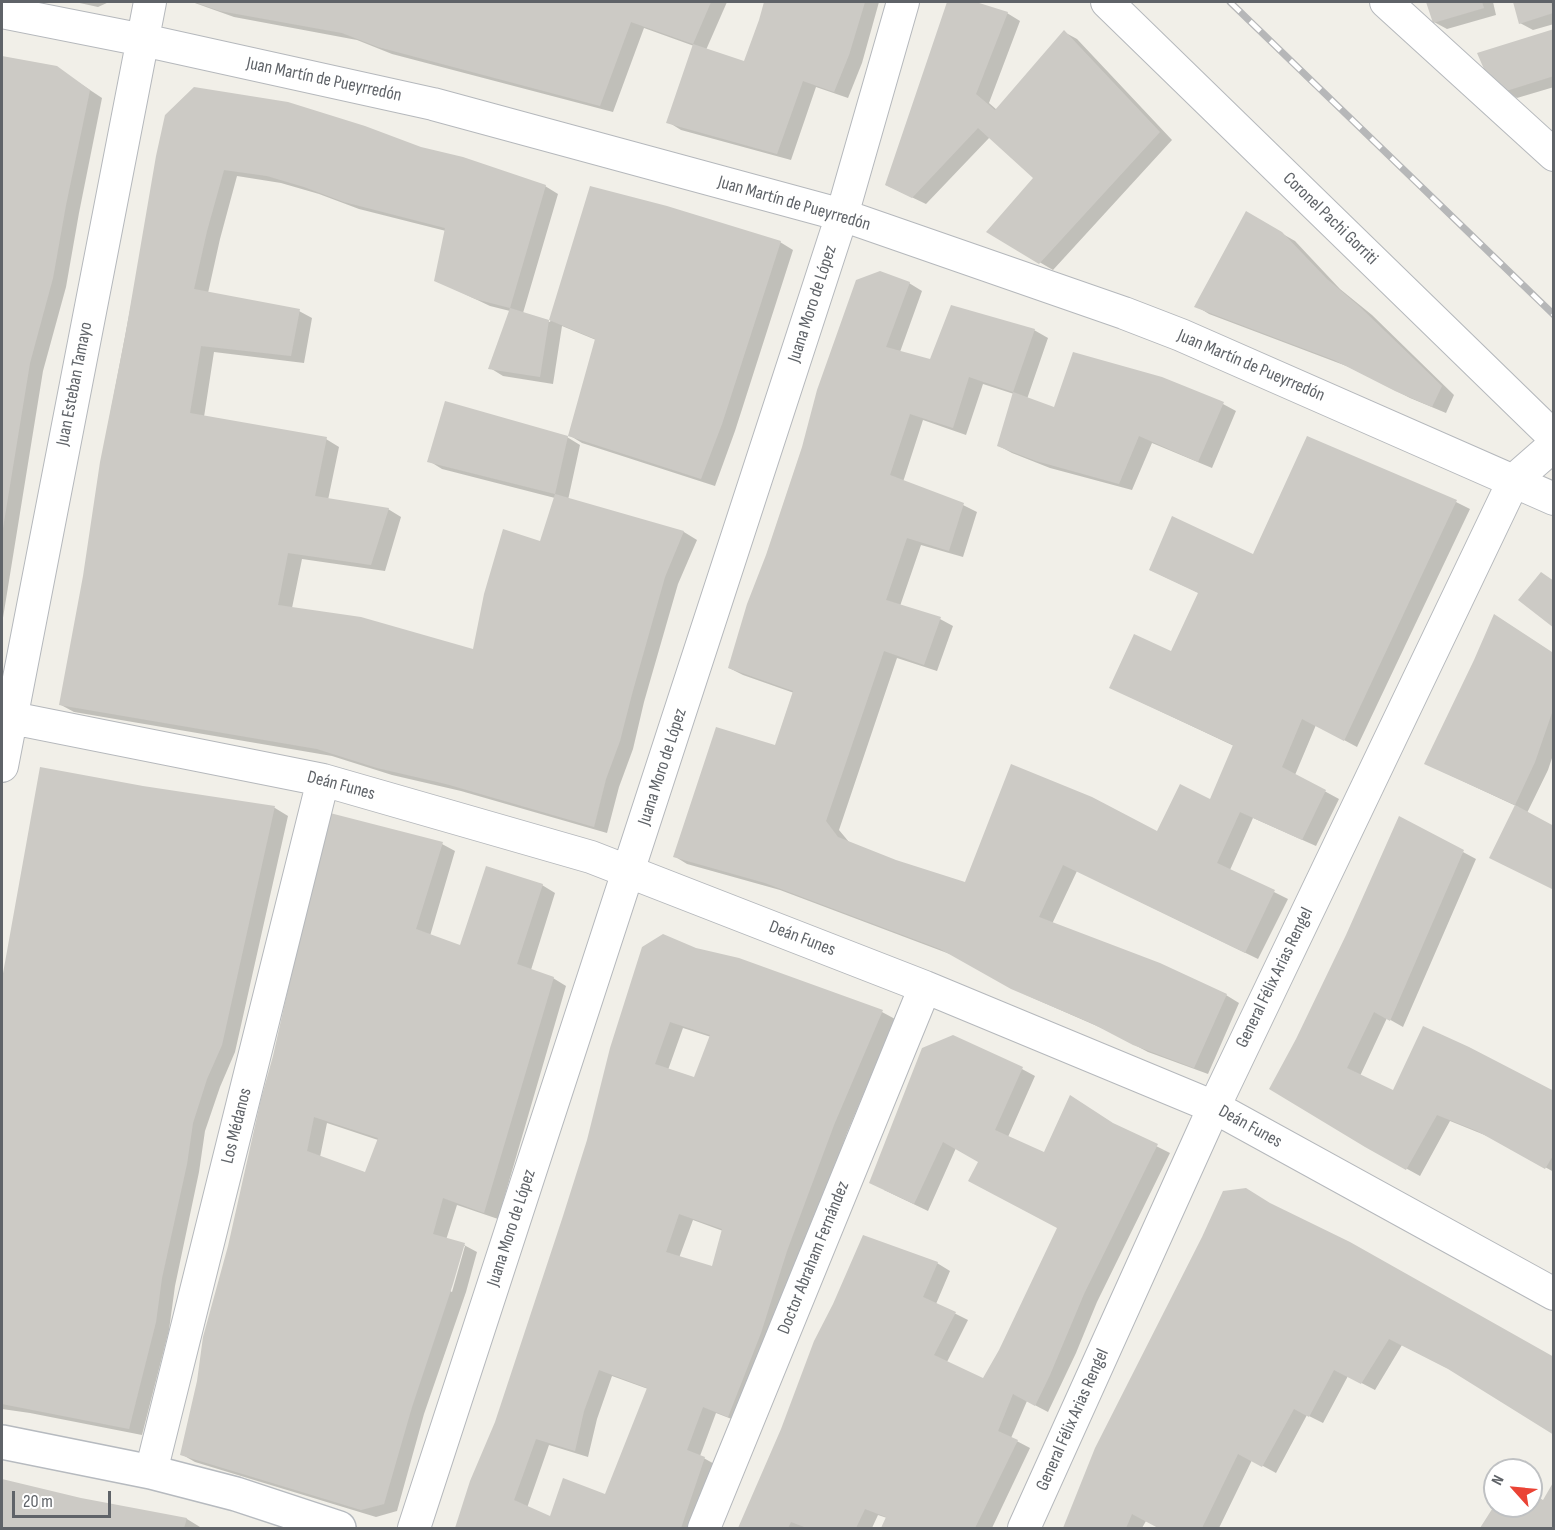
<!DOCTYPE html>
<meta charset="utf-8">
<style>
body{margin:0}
#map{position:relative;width:1555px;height:1530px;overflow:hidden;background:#f1efe8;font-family:"Sofia Sans Condensed",sans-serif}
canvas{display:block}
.frame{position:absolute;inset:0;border:3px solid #5f6368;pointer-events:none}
.north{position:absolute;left:1483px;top:1458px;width:60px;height:60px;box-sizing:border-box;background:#fff;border:2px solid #bfc1c3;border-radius:50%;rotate:297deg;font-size:16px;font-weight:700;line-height:24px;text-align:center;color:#5f6368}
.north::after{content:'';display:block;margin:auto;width:21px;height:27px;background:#ea4335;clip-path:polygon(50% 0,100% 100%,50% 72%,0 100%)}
.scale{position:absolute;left:12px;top:1491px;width:99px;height:27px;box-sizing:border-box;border:3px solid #5f6368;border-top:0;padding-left:8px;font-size:18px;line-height:21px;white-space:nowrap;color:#5f6368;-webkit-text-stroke:4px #fff;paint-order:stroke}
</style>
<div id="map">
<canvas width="1555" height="1530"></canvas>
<div class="frame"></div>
<div class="north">N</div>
<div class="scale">20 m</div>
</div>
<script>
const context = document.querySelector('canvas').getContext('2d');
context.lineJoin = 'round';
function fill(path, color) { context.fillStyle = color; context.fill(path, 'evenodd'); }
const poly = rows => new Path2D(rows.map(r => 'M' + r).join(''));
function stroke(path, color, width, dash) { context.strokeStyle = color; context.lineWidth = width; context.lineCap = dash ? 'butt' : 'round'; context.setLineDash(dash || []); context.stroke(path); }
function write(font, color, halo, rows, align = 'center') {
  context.font = font + ' "Sofia Sans Condensed",sans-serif'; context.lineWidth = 4.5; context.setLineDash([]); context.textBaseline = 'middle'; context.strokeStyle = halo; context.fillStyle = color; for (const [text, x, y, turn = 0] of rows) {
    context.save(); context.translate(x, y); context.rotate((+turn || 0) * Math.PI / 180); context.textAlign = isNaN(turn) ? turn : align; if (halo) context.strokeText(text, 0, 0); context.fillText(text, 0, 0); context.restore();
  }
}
fill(poly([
 [75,2,109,2,98,7],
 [192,2,727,2,706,50,745,63,761,21,765,2,879,2,862,63,848,98,816,87,791,160,681,130,668,122,694,46,644,28,613,112,392,54,357,40,234,17],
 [949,2,971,2,1007,13,1020,21,989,103,997,110,1064,32,1077,39,1172,140,1053,270,988,232,1035,178,990,137,926,204,886,185],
 [1428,2,1493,2,1496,15,1447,29,1434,22],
 [1514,2,1554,2,1554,24,1533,30,1520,23],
 [1554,31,1554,87,1517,98,1504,90],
 [2,57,57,68,102,98,79,213,66,287,43,371,2,624],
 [167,116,420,149,545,186,558,194,523,313,550,322,591,188,780,242,793,250,735,431,715,486,582,443,569,435,596,340,562,326,553,384,503,376,490,368,510,311,490,306,435,280,446,231,359,209,319,194,281,183,237,176,220,239,208,293,299,311,312,318,304,363,214,352,204,417,326,439,339,447,328,500,388,509,401,517,385,571,302,559,292,608,474,651,541,543,555,498,442,469,429,461,567,437,580,445,568,500,684,532,697,540,678,584,644,702,633,749,619,787,607,833,461,791,392,775,332,756,74,712,61,705,85,576,101,462],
 [1246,213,1295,241,1340,289,1372,315,1454,395,1446,413,1410,398,1349,367,1209,314,1196,306],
 [909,283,922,291,900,352,931,361,1034,330,1048,338,1027,399,1055,409,1223,404,1236,411,1212,468,1152,443,1132,490,1050,468,1012,453,999,446,1014,394,983,384,966,435,923,420,903,482,963,505,977,512,963,557,921,545,900,606,940,619,953,626,937,671,897,658,839,830,849,842,895,861,966,884,1158,833,1211,801,1234,746,1111,688,1172,653,1199,593,1150,570,1254,556,1308,438,1456,502,1470,509,1357,747,1316,725,1295,775,1339,799,1316,846,1253,818,1230,870,1288,899,1258,959,1077,871,1052,924,1226,995,1239,1003,1208,1074,1148,1052,1106,1030,1026,995,955,956,780,890,687,864,674,856,776,747,794,693,743,675,729,668],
 [1554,653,1554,752,1548,770,1527,813,1516,806,1426,764],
 [143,787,275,808,288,816,235,1052,220,1087,205,1131,199,1172,175,1286,169,1330,142,1435,30,1413,2,1409,2,986,6,965],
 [442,844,455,851,430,936,461,947,542,885,555,893,531,970,553,978,566,986,498,1219,457,1205,446,1240,464,1245,477,1252,466,1292,424,1414,397,1511,376,1517,195,1462,181,1454,198,1382,205,1337],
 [327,1123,378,1140,366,1173,320,1157],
 [462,1246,465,1246,452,1292,450,1291],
 [1463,852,1476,859,1403,1027,1387,1018,1360,1076,1393,1092,1554,1092,1554,1172,1492,1138,1450,1121,1420,1176,1380,1154,1271,1088],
 [695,949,882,1012,895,1019,847,1133,742,1423,716,1413,700,1456,718,1466,696,1528,456,1528,471,1481],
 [683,1028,711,1037,695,1079,668,1070],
 [693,1220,723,1231,713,1268,679,1258],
 [612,1376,648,1389,605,1496,551,1518,527,1508,549,1445,588,1457,597,1419],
 [1022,1069,1035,1076,1008,1137,1045,1154,1118,1127,1170,1153,1097,1302,1076,1353,1048,1412,1027,1401,1011,1438,1030,1448,992,1528,882,1528,887,1518,878,1515,872,1528,740,1528,750,1502,937,1263,950,1271,936,1304,968,1320,947,1362,984,1380,1000,1351,1058,1228,980,1161,956,1148,928,1211,884,1190],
 [1204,1238,1457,1373,1402,1345,1375,1390,1348,1376,1323,1423,1307,1415,1276,1473,1252,1460,1219,1528,1160,1528,1146,1521,1142,1528,1065,1528],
 [2,1481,80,1500,187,1519,200,1527,199,1528,2,1528],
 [1554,1484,1554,1528,1482,1528,1495,1506,1531,1506,1543,1502]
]), '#0003');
fill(poly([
 [194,2,711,2,693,44,631,22,600,106,378,47,342,33,220,11],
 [764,2,865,2,849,55,834,92,803,81,777,154,666,123,693,44,744,61,759,20],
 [947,2,976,2,1008,12,976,94,995,110,1064,30,1160,132,1039,264,986,232,1033,178,978,128,912,198,885,185],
 [1426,2,1482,2,1484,8,1433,23],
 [1513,2,1551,2,1553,13,1519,24],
 [1554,29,1554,76,1503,92,1487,76,1477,53],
 [2,56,57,66,90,90,66,205,53,278,30,363,3,528],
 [194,87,288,102,365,126,421,147,463,157,546,185,510,308,475,299,434,281,445,228,344,202,304,187,267,176,224,170,207,231,194,289,300,309,291,356,201,346,190,413,327,437,315,496,389,508,371,565,288,553,278,605,361,617,473,649,484,594,503,529,540,541,555,494,684,531,665,577,632,694,620,741,606,779,594,827,446,784,377,768,317,749,59,705,83,576,100,462,125,337,156,156,165,115],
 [590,186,667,206,781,241,722,424,701,479,568,436,595,339,549,320,540,377,488,369,510,308,549,320],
 [1246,211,1282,232,1327,279,1359,306,1442,386,1432,407,1395,391,1334,360,1194,307],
 [880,271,910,282,886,347,930,359,951,305,1035,329,1013,392,1054,407,1073,352,1162,377,1224,402,1198,462,1139,436,1119,484,1036,461,997,446,1013,392,969,377,953,428,910,414,890,475,964,503,949,551,907,538,886,600,941,617,924,665,884,651,826,821,838,837,896,860,965,882,1011,764,1092,797,1157,831,1180,784,1210,799,1233,745,1109,688,1134,634,1171,651,1198,593,1149,570,1172,516,1253,554,1307,436,1457,500,1344,741,1302,719,1282,767,1326,790,1302,840,1240,812,1217,863,1275,890,1245,953,1063,865,1039,917,1160,963,1227,994,1194,1068,1133,1045,1091,1023,1011,989,940,949,765,883,673,857,716,727,775,745,793,691,728,668,747,604,766,555,802,447,817,390,856,280],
 [445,401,568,436,555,494,427,462],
 [1541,572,1554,581,1554,628,1518,600],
 [1494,614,1552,652,1554,650,1554,707,1535,762,1515,805,1554,826,1554,890,1489,858,1515,805,1424,764,1474,660],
 [40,767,143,786,275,806,222,1045,207,1079,193,1123,187,1164,162,1278,156,1322,129,1429,2,1404,2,979],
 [330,813,443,842,416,929,460,945,486,866,543,884,517,964,554,977,484,1213,443,1198,433,1234,465,1243,453,1284,412,1407,384,1504,361,1510,180,1455,197,1381,203,1337,228,1246,261,1099,273,1056,307,904],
 [314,1117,378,1138,365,1172,307,1151],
 [1399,816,1464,850,1390,1021,1374,1012,1347,1068,1393,1090,1423,1026,1469,1047,1554,1091,1554,1154,1545,1169,1477,1131,1437,1115,1406,1170,1365,1147,1269,1089,1296,1039,1346,935],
 [663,934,696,948,739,958,883,1010,834,1125,787,1251,761,1333,728,1417,703,1407,687,1450,705,1457,681,1528,455,1528,470,1481,495,1422,563,1216,587,1140,610,1048,642,947],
 [670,1022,710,1035,694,1077,655,1064],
 [679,1214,722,1229,712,1266,666,1252],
 [599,1370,647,1388,605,1494,563,1478,550,1516,514,1500,536,1439,575,1451,584,1411],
 [953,1035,1023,1067,995,1130,1044,1152,1070,1095,1113,1123,1158,1144,1084,1294,1050,1375,1035,1406,1013,1394,998,1431,1018,1440,975,1528,881,1528,886,1517,865,1509,856,1528,807,1528,791,1522,788,1528,738,1528,781,1429,814,1341,833,1304,863,1235,938,1262,923,1297,956,1312,934,1355,983,1378,999,1350,1057,1228,968,1181,978,1162,943,1142,914,1204,869,1183,922,1048],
 [1246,1188,1270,1203,1350,1242,1554,1357,1554,1435,1448,1369,1389,1339,1361,1384,1334,1370,1309,1417,1294,1409,1262,1467,1238,1454,1202,1528,1158,1528,1132,1514,1126,1528,1063,1528,1095,1448,1202,1237,1223,1191],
 [2,1479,81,1498,187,1518,184,1528,2,1528],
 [1554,1481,1554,1528,1480,1528,1494,1506,1531,1506,1531,1493,1543,1500]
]), '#cccac5');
const street = poly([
 [1107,2,1554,437],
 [1386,2,1554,155],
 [2,12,143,40,433,104,842,215,1124,313,1181,335,1554,499],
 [2,716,323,780,591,857,925,987,1214,1107,1554,1294],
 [2,766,150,2],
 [151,1472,323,780],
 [414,1528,842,215,903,2],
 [704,1528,925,987],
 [1024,1528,1214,1107,1514,480,1554,445]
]);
const secondary = poly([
 [2,1442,151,1472,236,1494,339,1528]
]);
stroke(street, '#b5b8bc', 34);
stroke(secondary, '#b6babf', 36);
stroke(street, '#fff', 32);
stroke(secondary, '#fff', 33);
const rail = poly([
 [1230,2,1554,315]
]);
stroke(rail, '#b6b7b8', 7);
stroke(rail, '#fff', 4.5, [14]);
write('18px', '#5f6368', '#fff', [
 ["Juan Martín de Pueyrredón",324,80,12],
 ["Juan Martín de Pueyrredón",794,204,16],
 ["Coronel Pachi Gorriti",1330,219,44],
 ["Juana Moro de López",813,304,-72],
 ["Juan Martín de Pueyrredón",1251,366,23],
 ["Juan Esteban Tamayo",75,384,-79],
 ["Juana Moro de López",663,767,-72],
 ["Deán Funes",341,786,15],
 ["Deán Funes",802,939,21],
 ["General Félix Arias Rengel",1275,978,-64],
 ["Los Médanos",237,1126,-76],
 ["Deán Funes",1250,1127,29],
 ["Juana Moro de López",512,1228,-72],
 ["Doctor Abraham Fernández",814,1258,-68],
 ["General Félix Arias Rengel",1073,1420,-66]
]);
</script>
